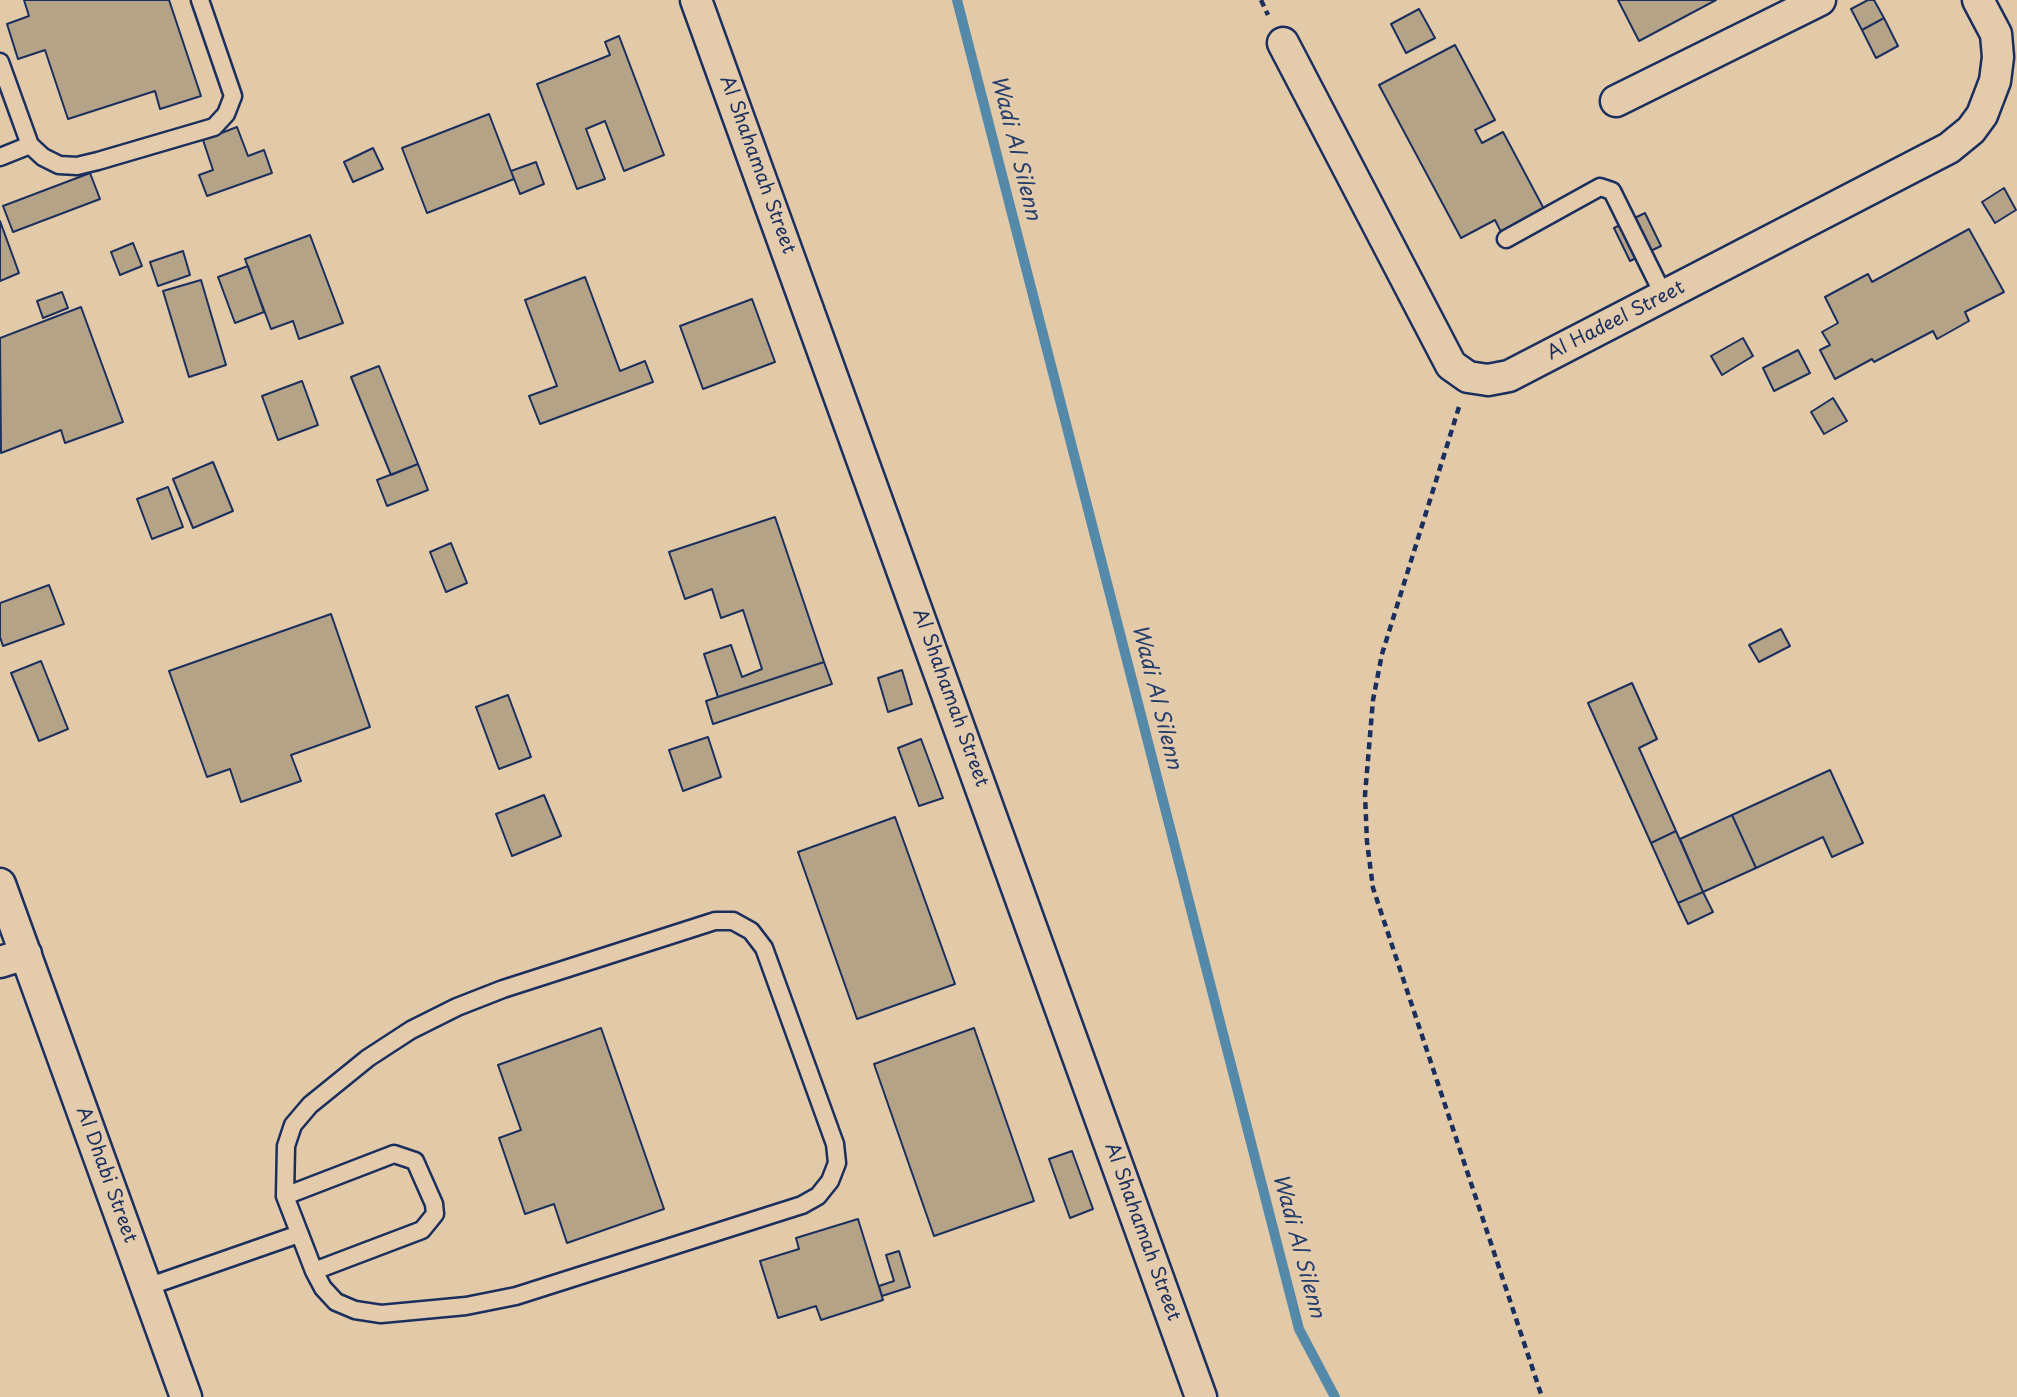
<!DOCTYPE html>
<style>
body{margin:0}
canvas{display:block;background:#e2c9a7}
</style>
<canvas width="2017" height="1397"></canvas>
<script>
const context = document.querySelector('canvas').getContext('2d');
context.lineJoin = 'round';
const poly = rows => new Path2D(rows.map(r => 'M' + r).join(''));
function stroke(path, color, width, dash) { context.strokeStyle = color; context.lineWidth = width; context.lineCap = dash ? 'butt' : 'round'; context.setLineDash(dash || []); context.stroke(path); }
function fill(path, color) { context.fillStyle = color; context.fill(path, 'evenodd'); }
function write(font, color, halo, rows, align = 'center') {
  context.font = font + ' "Playpen Sans",sans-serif'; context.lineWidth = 5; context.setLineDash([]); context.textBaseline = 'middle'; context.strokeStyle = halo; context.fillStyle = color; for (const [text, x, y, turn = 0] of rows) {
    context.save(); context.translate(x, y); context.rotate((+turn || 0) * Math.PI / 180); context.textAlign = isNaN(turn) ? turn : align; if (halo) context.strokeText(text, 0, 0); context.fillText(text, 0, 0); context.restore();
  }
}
stroke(poly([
 [957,0,1299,1329,1335,1397]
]), '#5589aa', 10);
const building = poly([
 [24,0,169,0,201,96,160,109,155,91,68,119,45,50,18,59,7,24,29,16,24,0],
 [1618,0,1716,0,1639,41,1618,0],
 [1868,0,1874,0,1884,18,1862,30,1851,9,1868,0],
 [1419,9,1435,38,1406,53,1391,24,1419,9],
 [1884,18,1898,46,1876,58,1862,30,1884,18],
 [619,36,664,155,624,171,605,121,586,129,605,179,577,189,537,84,610,55,605,42,619,36],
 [1455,45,1495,120,1475,130,1482,143,1503,132,1544,209,1501,232,1495,220,1461,238,1379,85,1455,45],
 [489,114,514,179,427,213,402,148,489,114],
 [237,127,248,156,264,150,272,173,207,196,199,175,213,170,203,140,237,127],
 [373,148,383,169,353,182,344,162,373,148],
 [536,162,544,184,520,194,511,171,536,162],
 [90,173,100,199,13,232,3,206,90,173],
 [2004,188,2016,210,1995,223,1982,202,2004,188],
 [1645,213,1661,246,1630,261,1614,228,1645,213],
 [0,221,19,273,0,281,0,221],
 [1969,229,2004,292,1965,312,1969,321,1937,339,1933,331,1874,362,1872,359,1835,379,1820,350,1830,345,1822,332,1838,323,1825,297,1868,274,1872,282,1969,229],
 [310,235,343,323,299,339,293,321,271,329,245,259,310,235],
 [133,243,142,266,120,275,111,252,133,243],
 [183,251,190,275,158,286,150,262,183,251],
 [248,266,264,312,235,323,218,277,248,266],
 [585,277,620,371,645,361,653,382,540,424,529,396,557,386,525,300,585,277],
 [201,280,226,365,189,377,163,291,201,280],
 [62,292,68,308,43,318,37,301,62,292],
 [752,299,775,362,703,389,680,326,752,299],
 [81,307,123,422,65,443,61,430,1,453,0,338,81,307],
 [1743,338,1753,356,1722,375,1711,356,1743,338],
 [1798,350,1810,373,1774,391,1763,368,1798,350],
 [379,366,418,464,391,475,351,377,379,366],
 [302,381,318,425,278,440,262,396,302,381],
 [1833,398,1847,421,1824,434,1811,412,1833,398],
 [213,462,233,511,193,528,173,479,213,462],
 [418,464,428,490,387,506,377,480,418,464],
 [168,487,183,527,152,539,137,499,168,487],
 [775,517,824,662,718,697,704,654,731,645,742,677,762,669,743,610,721,618,712,589,685,599,669,552,775,517],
 [451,543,467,583,446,592,430,552,451,543],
 [49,585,64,624,3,646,0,637,0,603,49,585],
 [331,614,370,727,291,755,301,781,241,802,230,769,207,777,169,671,331,614],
 [1781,629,1790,646,1759,662,1749,645,1781,629],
 [41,661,68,729,39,741,11,673,41,661],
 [824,662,832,684,713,724,706,701,824,662],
 [902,670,912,704,888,712,878,678,902,670],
 [1632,683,1657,739,1639,748,1676,831,1651,843,1588,703,1632,683],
 [508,695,531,757,499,769,476,707,508,695],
 [708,737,721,777,683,791,669,750,708,737],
 [921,739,943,798,919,806,898,748,921,739],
 [1830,770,1863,843,1832,857,1823,837,1756,868,1732,815,1830,770],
 [544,795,561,836,512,856,496,814,544,795],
 [1732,815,1756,868,1703,892,1680,839,1732,815],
 [895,817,955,984,857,1019,798,852,895,817],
 [1676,831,1703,892,1678,903,1651,843,1676,831],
 [1703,892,1713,912,1688,924,1678,903,1703,892],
 [601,1028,664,1209,567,1243,554,1204,525,1214,499,1138,521,1130,498,1065,601,1028],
 [974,1028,1034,1201,934,1236,874,1064,974,1028],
 [1072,1151,1093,1209,1070,1218,1049,1159,1072,1151],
 [858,1219,883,1300,821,1320,816,1306,778,1318,760,1261,799,1249,796,1238,858,1219],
 [899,1251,910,1287,882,1296,879,1286,894,1281,886,1255,899,1251]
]);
fill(building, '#b5a387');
stroke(building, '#1b2f5e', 2);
const service = poly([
 [0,62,30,145,43,157,59,165,77,166,98,161,214,127,226,114,233,96,200,0],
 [0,157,30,145],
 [1506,239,1600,187,1612,191,1664,296],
 [715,921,733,921,751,931,764,948,835,1144,837,1163,830,1181,818,1196,802,1205,516,1296,466,1306,381,1314,355,1310,336,1302,323,1288,314,1271,285,1196,286,1146,293,1125,310,1105,368,1058,411,1030,457,1007,503,989,715,921],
 [285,1196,394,1154,415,1161,434,1204,435,1214,422,1230,314,1271],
 [147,1287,299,1234]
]);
const minor = poly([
 [696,0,1201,1397],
 [1283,43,1451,365,1468,377,1488,380,1509,376,1949,148,1971,130,1982,115,1995,81,1998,57,1996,34,1978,0],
 [1616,101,1820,0],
 [0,884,186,1397],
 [0,962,26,954]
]);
stroke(service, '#1b2f5e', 21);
stroke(minor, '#1b2f5e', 35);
stroke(poly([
 [1261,0,1268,15],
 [1459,407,1382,654,1373,700,1365,795,1367,842,1373,888,1542,1397]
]), '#1b2f5e', 4.5, [7, 5]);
stroke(service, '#e3cbac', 16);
stroke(minor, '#e3cbac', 30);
write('19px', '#1b2f5e', '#e3cbac', [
 ["Al Shahamah Street",757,165,70],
 ["Al Hadeel Street",1616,321,-27],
 ["Al Shahamah Street",950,698,70],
 ["Al Dhabi Street",106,1175,70],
 ["Al Shahamah Street",1142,1232,70]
]);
write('italic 21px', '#253e6b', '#e3cbac', [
 ["Wadi Al Silenn",1015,148,76],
 ["Wadi Al Silenn",1156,697,76],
 ["Wadi Al Silenn",1298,1246,75]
]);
</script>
